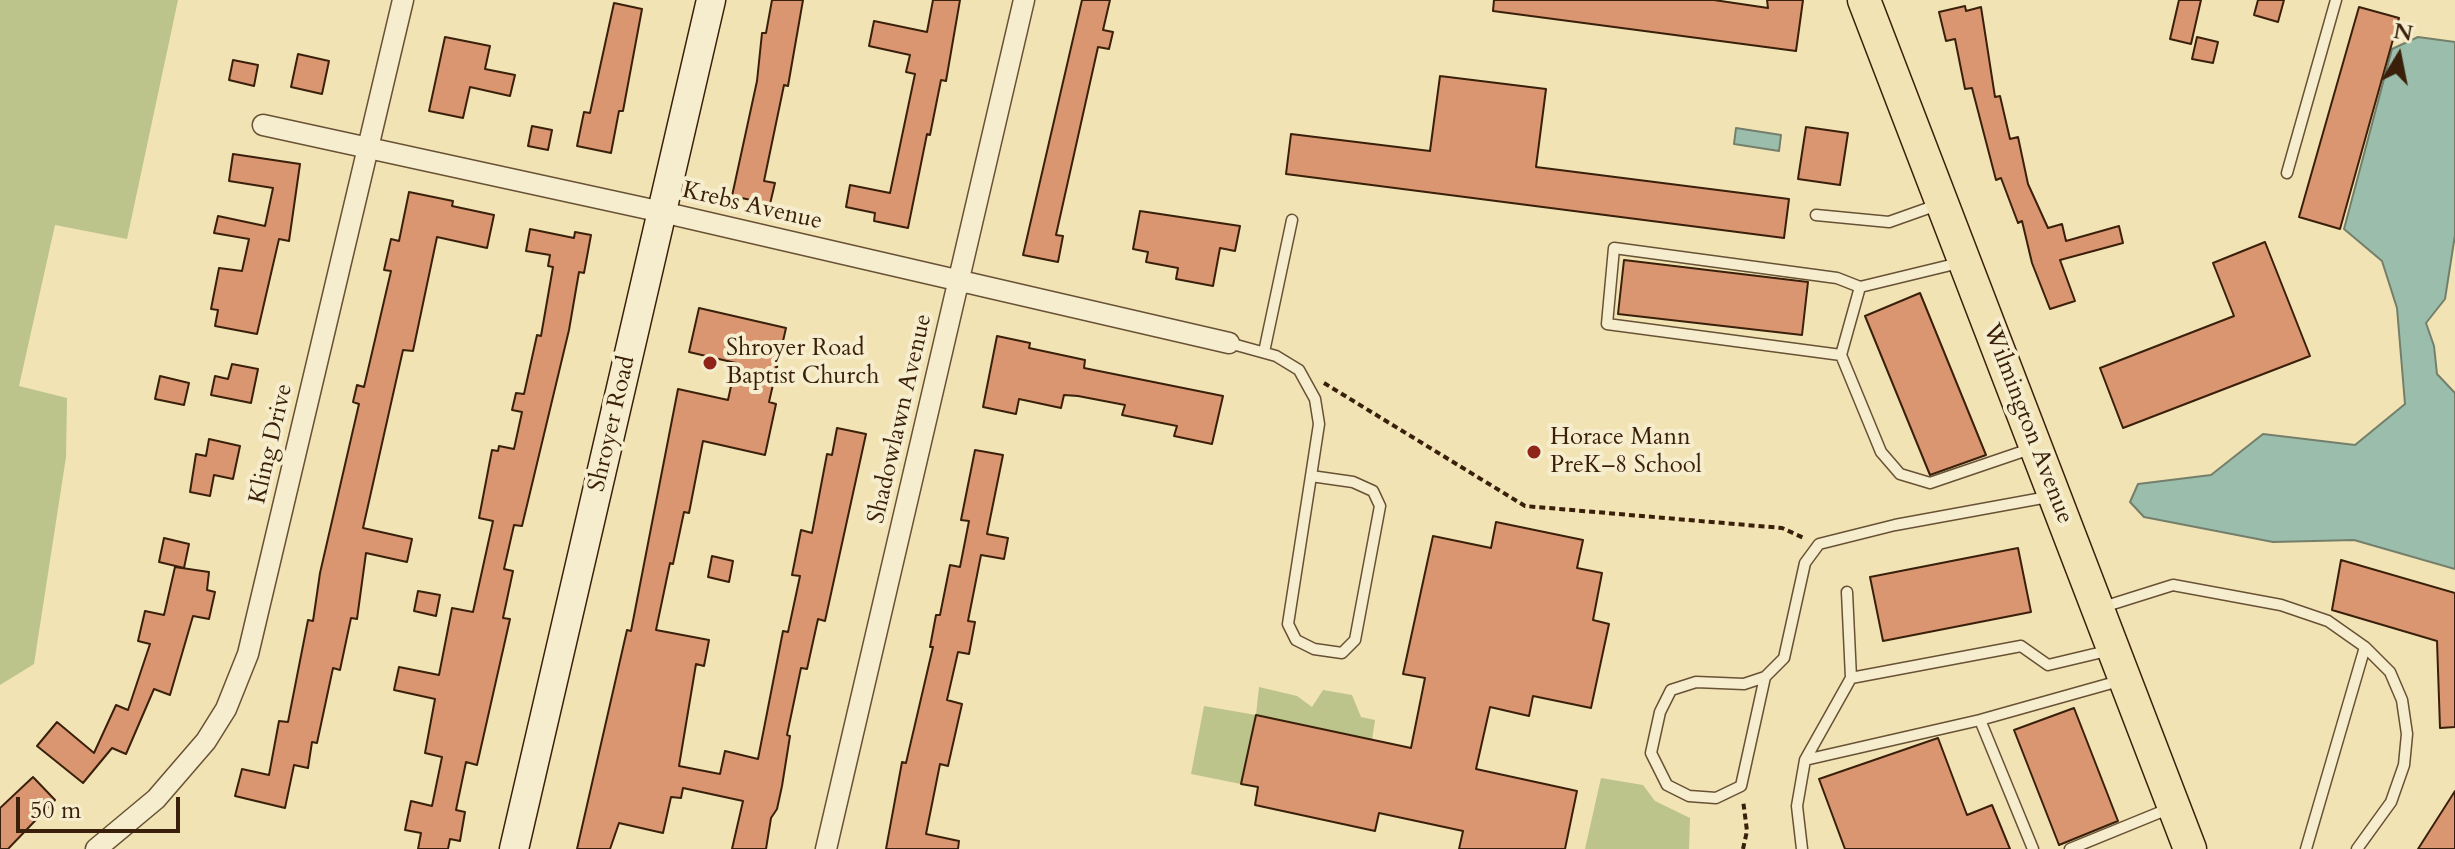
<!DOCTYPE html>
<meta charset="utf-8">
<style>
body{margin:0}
#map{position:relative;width:2455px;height:849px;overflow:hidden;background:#f1e3b4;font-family:Cardo,serif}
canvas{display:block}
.north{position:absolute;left:2359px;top:16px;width:80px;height:80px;-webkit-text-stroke:6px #f6edce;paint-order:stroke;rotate:10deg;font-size:22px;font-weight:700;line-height:32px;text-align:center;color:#3a200a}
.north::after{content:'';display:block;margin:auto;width:28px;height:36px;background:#3a200a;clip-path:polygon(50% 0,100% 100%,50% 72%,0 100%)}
.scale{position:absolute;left:16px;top:797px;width:164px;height:36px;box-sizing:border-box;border:4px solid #3a200a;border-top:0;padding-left:10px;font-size:24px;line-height:28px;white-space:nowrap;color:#3a200a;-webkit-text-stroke:6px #f6edce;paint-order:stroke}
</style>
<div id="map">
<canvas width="2455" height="849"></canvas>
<div class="north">N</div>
<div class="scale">50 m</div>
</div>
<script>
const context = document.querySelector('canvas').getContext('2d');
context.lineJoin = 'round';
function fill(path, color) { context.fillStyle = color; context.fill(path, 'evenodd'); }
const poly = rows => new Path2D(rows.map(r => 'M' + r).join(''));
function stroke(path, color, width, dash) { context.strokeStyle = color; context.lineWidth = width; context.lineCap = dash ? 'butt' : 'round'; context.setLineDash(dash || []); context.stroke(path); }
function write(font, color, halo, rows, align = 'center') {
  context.font = font + ' Cardo,serif'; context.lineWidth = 8; context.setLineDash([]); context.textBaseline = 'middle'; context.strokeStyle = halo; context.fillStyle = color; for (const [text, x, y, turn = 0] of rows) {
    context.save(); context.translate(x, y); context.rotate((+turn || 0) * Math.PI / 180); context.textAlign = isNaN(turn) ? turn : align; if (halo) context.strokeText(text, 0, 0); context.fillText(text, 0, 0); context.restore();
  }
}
fill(poly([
 [0,0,178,0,127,239,55,225,19,386,67,398,66,457,34,664,0,685],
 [1259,687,1297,696,1312,707,1323,690,1352,695,1361,717,1375,720,1372,740,1257,715,1241,784,1191,774,1204,706,1256,715],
 [1601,778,1643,785,1655,801,1690,818,1689,849,1585,849]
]), '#bcc38b');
const water = poly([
 [2418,37,2455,42,2455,235,2445,299,2426,323,2434,346,2437,374,2455,393,2455,569,2354,540,2273,542,2144,517,2130,502,2138,484,2211,475,2263,434,2355,445,2405,404,2397,308,2382,261,2344,229,2392,49,2418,37],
 [1736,128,1781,135,1779,151,1734,144,1736,128]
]);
fill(water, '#9bbeac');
stroke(water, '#747f6b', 2);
const building = poly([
 [772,0,803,0,788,86,784,85,764,181,775,183,770,204,732,196,757,81,762,33,766,33,772,0],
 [933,0,960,0,946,81,941,80,930,135,927,134,908,228,874,221,875,213,846,207,850,185,890,193,915,74,906,72,910,55,869,46,874,21,927,32,933,0],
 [1082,0,1110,0,1103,30,1113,32,1109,49,1098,47,1056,235,1063,236,1058,262,1023,255,1082,0],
 [1494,0,1714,0,1768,8,1767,0,1803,0,1796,51,1493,11,1494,0],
 [2179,0,2201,0,2191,44,2170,39,2179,0],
 [2258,0,2284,0,2278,22,2254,15,2258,0],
 [614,3,642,9,623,111,619,111,611,153,577,146,584,112,590,113,614,3],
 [1965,6,1966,11,1981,7,1995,97,2000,96,2010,139,2018,137,2028,184,2048,228,2062,224,2066,241,2119,226,2123,243,2060,260,2075,301,2050,309,2032,263,2022,221,2018,223,2001,178,1996,180,1972,88,1965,89,1955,39,1946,41,1939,12,1965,6],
 [2359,7,2399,18,2340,229,2299,217,2359,7],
 [445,37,490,46,485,69,515,75,510,96,470,87,463,118,429,111,445,37],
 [2197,37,2218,42,2213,63,2192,59,2197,37],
 [298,54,329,61,322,94,291,87,298,54],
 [233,60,258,65,254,86,229,80,233,60],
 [1440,76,1546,89,1536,167,1789,199,1784,238,1286,174,1291,134,1430,151,1440,76],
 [532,126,552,130,548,150,528,146,532,126],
 [1806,127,1848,133,1840,185,1798,179,1806,127],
 [233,154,300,164,289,241,279,239,257,334,215,326,218,310,211,309,219,268,242,271,249,239,214,233,218,216,265,226,273,188,229,181,233,154],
 [409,192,453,201,452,206,494,215,487,248,437,237,413,351,403,350,363,528,412,539,407,562,366,553,357,619,351,618,340,670,333,668,317,743,312,742,308,768,294,765,285,808,235,796,242,769,269,775,279,721,288,722,308,620,313,621,320,573,359,404,353,402,357,385,364,387,391,271,384,270,391,239,399,241,409,192],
 [1140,211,1240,226,1235,251,1220,248,1213,286,1176,279,1178,268,1146,262,1148,252,1133,249,1140,211],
 [530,229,574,238,575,232,591,235,584,273,579,272,569,330,522,526,514,525,504,569,513,571,503,618,510,619,477,765,466,762,456,810,465,812,460,841,450,839,448,849,418,849,421,833,405,830,411,801,432,806,442,757,425,753,435,699,394,690,399,667,439,675,452,608,473,612,493,521,479,518,492,450,498,451,499,446,514,449,522,412,512,410,516,393,524,394,537,335,541,336,553,267,548,266,550,255,526,251,530,229],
 [2265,242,2310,356,2123,428,2100,368,2234,316,2213,263,2265,242],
 [1624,260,1808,282,1802,335,1618,314,1624,260],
 [1920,293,1986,455,1930,475,1865,316,1920,293],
 [699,308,786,328,769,402,776,404,765,455,703,441,689,513,684,512,673,564,670,563,656,630,709,640,704,666,696,664,679,766,720,774,725,751,758,759,783,631,788,632,800,576,792,575,801,530,812,533,827,454,832,455,837,428,866,434,825,621,818,619,807,669,801,668,787,735,790,736,782,786,777,809,771,818,766,849,732,849,743,801,683,788,681,798,671,797,663,833,619,823,610,849,577,849,627,630,631,631,678,389,728,400,736,363,689,352,699,308],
 [997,336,1030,343,1029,348,1085,360,1084,368,1223,396,1212,444,1174,436,1177,426,1122,415,1125,405,1078,396,1064,395,1061,408,1019,399,1016,414,983,407,997,336],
 [232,364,258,369,251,403,211,395,215,376,228,379,232,364],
 [160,376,189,383,184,405,155,399,160,376],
 [209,439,240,446,233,479,214,475,210,496,190,492,196,454,206,456,209,439],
 [975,450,1003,455,987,534,1008,538,1004,559,981,555,968,621,975,622,969,654,958,652,947,700,962,704,948,766,940,764,926,834,959,841,958,849,886,849,902,762,906,763,933,647,930,647,936,615,940,615,950,565,960,567,969,521,961,520,975,450],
 [1496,522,1583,540,1577,568,1602,573,1593,620,1609,624,1591,708,1533,696,1529,716,1490,707,1476,769,1577,791,1565,849,1459,849,1463,831,1379,813,1375,831,1255,805,1258,787,1241,784,1256,715,1411,748,1425,678,1403,674,1433,536,1491,548,1496,522],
 [164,538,189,544,184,568,159,562,164,538],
 [2018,548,2031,612,1883,641,1870,577,2018,548],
 [712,556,733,561,729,582,708,577,712,556],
 [2341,560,2455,593,2455,727,2440,728,2437,641,2332,610,2341,560],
 [175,567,209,572,207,590,215,592,209,619,193,616,170,695,154,689,126,754,112,748,83,783,37,746,57,722,94,753,116,705,128,710,150,644,138,641,145,611,164,615,175,567],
 [418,591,440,595,436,616,414,611,418,591],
 [2074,708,2118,821,2059,845,2014,730,2074,708],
 [1938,738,1967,815,1992,805,2010,849,1845,849,1819,779,1938,738],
 [33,777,55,800,8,849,0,849,0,808,33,777],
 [2455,791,2455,849,2418,849,2455,791]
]);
fill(building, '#d99671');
stroke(building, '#3a200a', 2);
const service = poly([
 [2287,173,2336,0],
 [1816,215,1889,222,1937,205],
 [1959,263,1860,287,1841,355,1881,452,1900,474,1930,483,2030,449],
 [1229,343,1276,356,1299,370,1315,399,1319,424,1311,476,1288,624,1296,640,1314,649,1342,653,1355,640,1380,506,1373,491,1353,482,1311,476],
 [1264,352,1292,220],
 [1841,355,1607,324,1614,248,1837,278,1860,287],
 [1847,592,1851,678,2021,646,2048,665,2111,650],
 [2103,607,2173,585,2281,605,2328,621,2365,647,2306,849],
 [1765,677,1741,786,1716,798,1689,796,1667,785,1651,753,1660,712,1671,690,1696,682,1744,684,1765,677,1784,658,1805,563,1819,544,1895,525,2048,497],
 [1980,720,2033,849],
 [1805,760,1851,678],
 [1802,849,1797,806,1805,760,1980,720,2119,681],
 [2070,849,2168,809],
 [2357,849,2391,802,2404,765,2407,734,2402,700,2390,672,2365,647]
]);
const minor = poly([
 [263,125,662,212,1229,343],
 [96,849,156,799,206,741,226,709,248,654,403,0],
 [826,849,1024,0]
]);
const secondary = poly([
 [514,849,711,0]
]);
const primary = poly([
 [1864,0,2190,849]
]);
stroke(service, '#685134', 13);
stroke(minor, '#685134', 23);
stroke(secondary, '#3a200a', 31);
stroke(primary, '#3a200a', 35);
stroke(poly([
 [1324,383,1525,506,1782,528,1806,539],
 [1743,849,1747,831,1743,800]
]), '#3a200a', 4, [6, 4]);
stroke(service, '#f6edce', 10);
stroke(minor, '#f6edce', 20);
stroke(secondary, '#f6edce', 28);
stroke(primary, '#f1e3b4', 32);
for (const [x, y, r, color] of [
 [710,363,8,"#8f2418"],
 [1534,452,8,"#8f2418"]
]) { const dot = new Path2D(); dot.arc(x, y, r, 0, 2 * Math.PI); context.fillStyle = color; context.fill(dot); stroke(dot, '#f6edce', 3); }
write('24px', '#3a200a', '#f6edce', [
 ["Krebs Avenue",752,207,13],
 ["Shadowlawn Avenue",901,419,-77],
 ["Shroyer Road",613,424,-77],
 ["Wilmington Avenue",2027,424,69],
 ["Kling Drive",272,444,-77]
]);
write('24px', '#3a200a', '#f6edce', [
 ["Shroyer Road",726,349],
 ["Baptist Church",726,377],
 ["Horace Mann",1550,438],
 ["PreK–8 School",1550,466]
], 'left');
</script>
